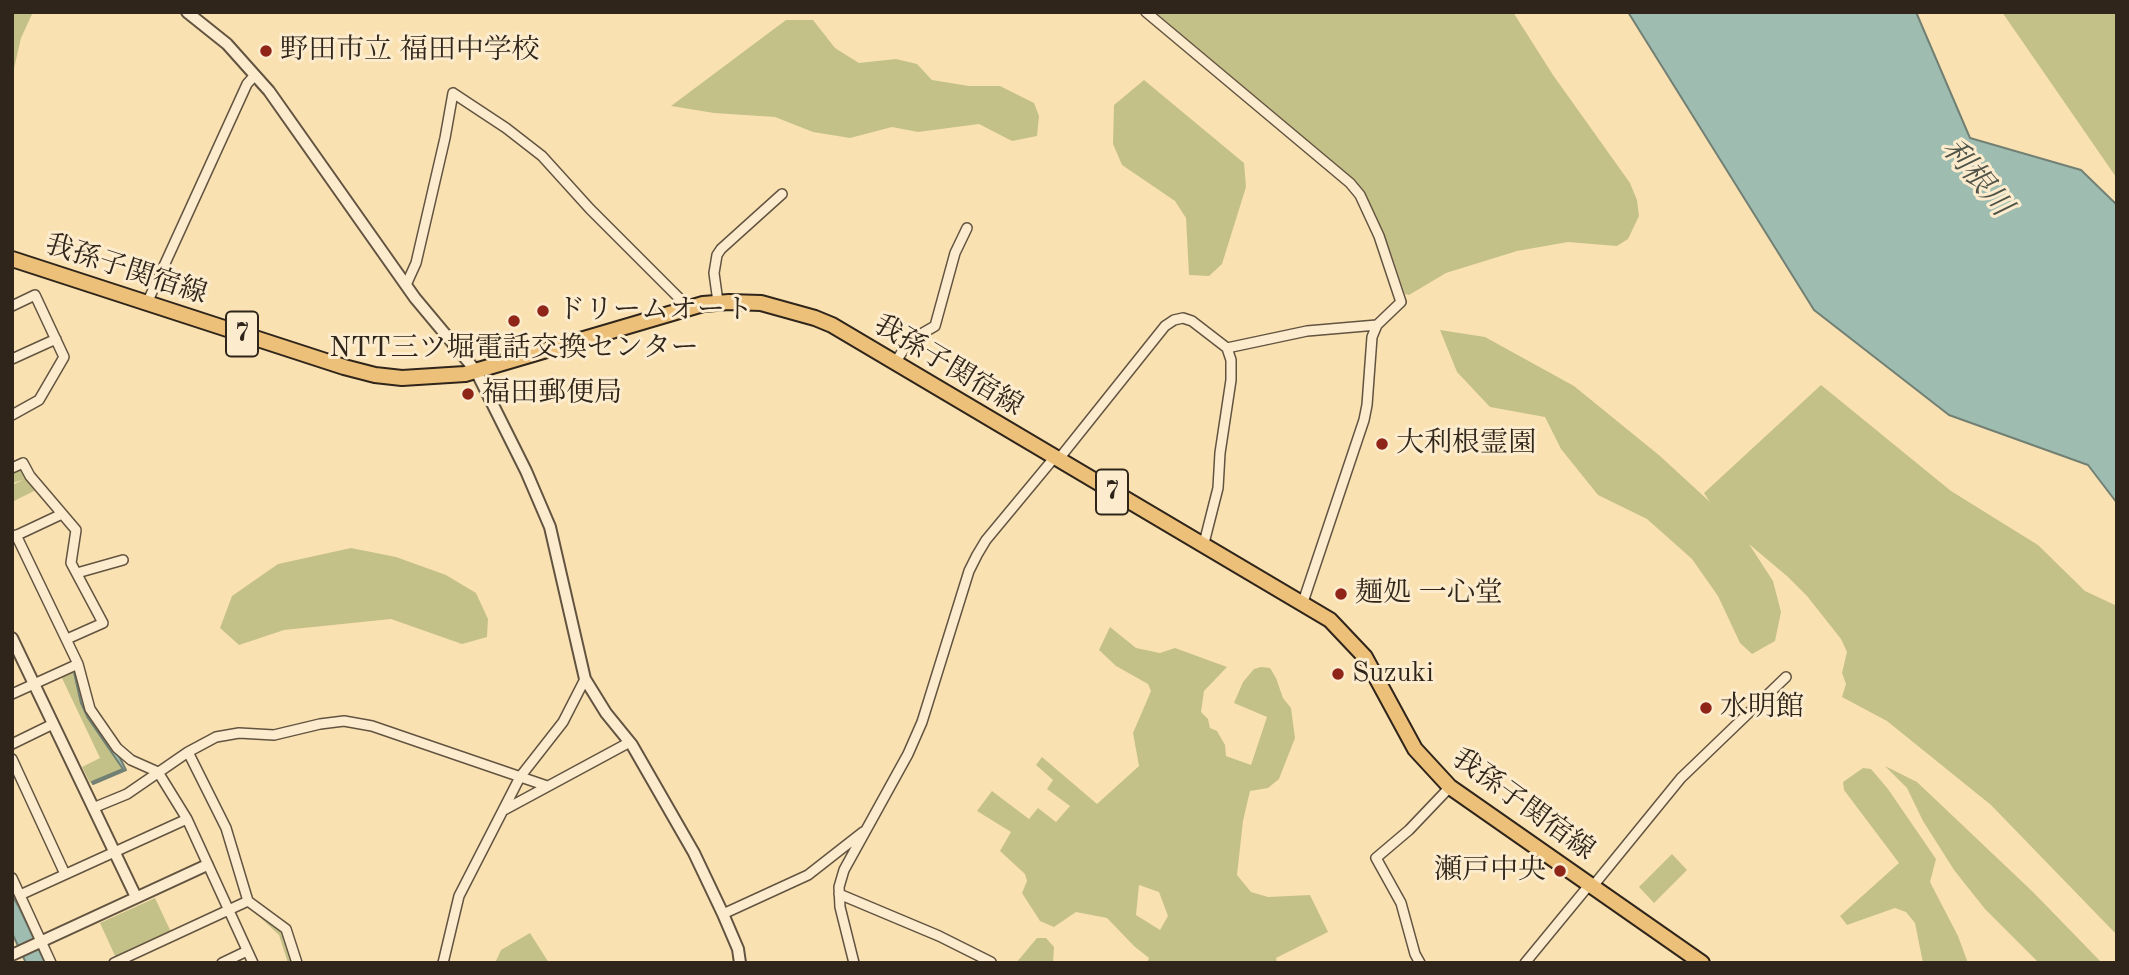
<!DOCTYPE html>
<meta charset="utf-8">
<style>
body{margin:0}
#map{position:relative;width:2129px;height:975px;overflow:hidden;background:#fae1b2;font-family:"Old Standard TT",serif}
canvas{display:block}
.frame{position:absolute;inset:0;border:14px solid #2f251b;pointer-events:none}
</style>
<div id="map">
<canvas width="2129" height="975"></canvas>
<div class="frame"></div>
</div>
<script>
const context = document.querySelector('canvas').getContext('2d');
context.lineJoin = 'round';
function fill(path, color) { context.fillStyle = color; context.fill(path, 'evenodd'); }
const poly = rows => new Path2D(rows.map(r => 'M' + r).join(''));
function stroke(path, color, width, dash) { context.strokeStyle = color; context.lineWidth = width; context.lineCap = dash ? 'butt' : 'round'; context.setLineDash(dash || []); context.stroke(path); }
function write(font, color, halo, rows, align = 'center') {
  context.font = font + ' "Old Standard TT","Noto Serif JP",serif'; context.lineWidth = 6; context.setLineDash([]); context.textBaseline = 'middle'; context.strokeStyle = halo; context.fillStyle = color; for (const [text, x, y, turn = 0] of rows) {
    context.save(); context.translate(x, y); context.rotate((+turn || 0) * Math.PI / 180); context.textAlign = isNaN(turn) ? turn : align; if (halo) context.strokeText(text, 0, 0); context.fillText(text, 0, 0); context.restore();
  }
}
fill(poly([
 [12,12,33,12,21,38,12,77],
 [1155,12,1513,12,1553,75,1630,183,1637,200,1639,216,1628,239,1617,246,1568,242,1517,251,1446,273,1409,295,1405,294,1390,250,1371,206,1354,179],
 [2002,12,2117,12,2117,177,2116,177],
 [786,20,813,20,835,48,859,63,896,59,917,64,932,80,969,86,1000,86,1034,103,1039,116,1037,136,1012,141,979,124,918,132,892,127,850,138,813,132,775,117,714,113,671,106],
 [1144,80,1244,163,1246,187,1222,264,1209,276,1189,275,1186,218,1175,201,1122,165,1113,144,1114,105],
 [1440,330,1485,337,1574,386,1660,456,1710,502,1704,493,1821,385,1951,491,2038,545,2085,591,2117,606,2117,935,1991,805,1887,721,1842,697,1846,684,1842,673,1847,652,1841,639,1807,596,1788,577,1749,544,1773,581,1781,612,1775,641,1752,654,1740,643,1718,596,1692,559,1647,519,1598,495,1561,449,1545,417,1490,407,1457,372],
 [19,470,23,471,36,490,12,502,12,485,23,480,12,483,12,473],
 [351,548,396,557,446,575,476,593,488,619,487,637,462,644,391,619,284,630,239,645,220,628,232,596,278,564],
 [1110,627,1136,648,1160,653,1175,648,1227,667,1204,691,1201,712,1208,719,1210,728,1217,731,1225,745,1226,756,1251,765,1267,717,1234,703,1243,682,1254,669,1261,667,1270,668,1276,678,1283,698,1291,708,1295,738,1279,779,1268,788,1250,791,1243,821,1237,875,1251,892,1268,897,1310,895,1328,932,1276,958,1277,963,1147,963,1149,958,1134,946,1107,918,1076,912,1054,927,1040,921,1022,893,1027,881,1025,874,1000,851,1011,832,977,811,992,791,1029,819,1038,808,1056,822,1070,806,1047,789,1053,780,1036,765,1042,757,1097,804,1139,766,1133,733,1151,691,1148,684,1116,666,1099,650],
 [1139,885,1159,892,1168,916,1160,930,1136,915],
 [72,670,77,689,88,718,123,769,90,783,82,767,100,758,61,676],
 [1885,766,1917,782,2033,892,2102,963,2039,963,1985,909,1954,870,1923,821,1907,788],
 [1863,768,1871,769,1888,789,1936,859,1930,882,1958,936,1968,963,1923,963,1915,923,1906,912,1895,908,1847,925,1840,916,1899,863,1844,790,1843,782],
 [1672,854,1687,870,1654,903,1639,887],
 [155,898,171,932,116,958,100,923],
 [250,908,283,932,292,963,288,963,279,935],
 [530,933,549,963,495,963,501,950],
 [1037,938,1046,938,1054,947,1053,963,1016,963]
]), '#c4c188');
const water = poly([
 [1628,12,1916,12,1970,138,2081,170,2117,205,2117,503,2088,465,1949,415,1814,310,1628,12],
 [74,673,76,673,83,701,94,725,120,758,126,770,93,784,92,782,123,769,88,718,81,703,74,673],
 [12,895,19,907,45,963,26,963,12,933,12,895]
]);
fill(water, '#9ebdb0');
stroke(water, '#728074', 2);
const minor = poly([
 [1146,12,1350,183,1360,195,1379,236,1401,302,1377,325,1372,337,1367,405,1364,420,1302,605],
 [406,285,416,263,445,138,453,93,506,128,542,156,590,209,688,307],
 [718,302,714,273,717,255,721,249,782,194],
 [147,303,247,84,255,75],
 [12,306,35,295,64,357,39,400,12,415],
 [1227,348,1307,331,1377,325],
 [12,359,56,339],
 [895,363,909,341,935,326,955,253,967,228],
 [1058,460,1165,326,1174,320,1183,318,1192,321,1227,348,1231,360,1231,380,1220,453,1218,488,1203,547],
 [12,468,23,463,30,476,76,530,71,563,103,623,67,639],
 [16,535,78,664,90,709,117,748,131,760,158,772,187,819,253,963],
 [13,537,62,514],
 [77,573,123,560],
 [12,694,78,664],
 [12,744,53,724],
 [188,752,226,828,248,901,286,929,297,963],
 [12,759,65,874],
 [93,808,127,794,188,752,216,737,239,733,274,735,320,724,344,721,372,726,547,786],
 [504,810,630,742],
 [12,878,51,963],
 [1593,886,1681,778,1786,677],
 [839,894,939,936,991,962],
 [20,895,187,819],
 [723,914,808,875,863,832],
 [114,963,248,901],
 [222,963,247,951],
 [443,963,459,896,520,777,563,722,585,679],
 [854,963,840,907,839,887,844,870,908,754,922,722,969,571,977,555,986,540,1054,458],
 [1420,963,1415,954,1401,903,1376,858,1409,830,1450,787],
 [1525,963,1590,884]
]);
const tertiary = poly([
 [187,12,227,44,269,91,415,298,476,371,526,471,550,527,585,679,606,713,632,745,694,853,723,914,738,949,740,963],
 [12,638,136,897],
 [12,955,207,865]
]);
const primary = poly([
 [12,259,344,367,375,375,402,378,465,374,703,304,729,302,761,303,815,318,832,325,1330,620,1365,657,1415,749,1450,787,1702,963]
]);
stroke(minor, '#625441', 12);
stroke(tertiary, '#625441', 14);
stroke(primary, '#2f251b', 18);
stroke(minor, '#fceccd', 9);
stroke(tertiary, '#fceccd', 10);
stroke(primary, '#edc079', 14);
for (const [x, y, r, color] of [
 [266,51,7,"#8f2418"],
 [543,311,7,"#8f2418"],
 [514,321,7,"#8f2418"],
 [468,394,7,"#8f2418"],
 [1382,444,7,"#8f2418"],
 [1341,594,7,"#8f2418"],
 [1338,674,7,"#8f2418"],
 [1706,708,7,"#8f2418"],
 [1560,871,7,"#8f2418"]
]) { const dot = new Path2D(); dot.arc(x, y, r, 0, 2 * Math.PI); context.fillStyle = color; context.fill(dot); stroke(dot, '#fceccd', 2.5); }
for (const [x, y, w] of [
 [242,334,32],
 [1112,492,32]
]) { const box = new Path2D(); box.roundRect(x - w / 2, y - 22.5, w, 45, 5); context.fillStyle = '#fceccd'; context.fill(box); stroke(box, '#2f251b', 2); }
write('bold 26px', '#2f251b', null, [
 ["7",242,334],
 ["7",1112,492]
]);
write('28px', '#2f251b', '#fceccd', [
 ["野田市立 福田中学校",280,51],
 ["ドリームオート",557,311],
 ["NTT三ツ堀電話交換センター",514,349,"center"],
 ["福田郵便局",482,394],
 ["大利根霊園",1396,444],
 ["麺処 一心堂",1355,594],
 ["Suzuki",1352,674],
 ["水明館",1720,708],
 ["瀬戸中央",1546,871,"right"]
], 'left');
write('28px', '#2f251b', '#fceccd', [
 ["我孫子関宿線",126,270,18],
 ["我孫子関宿線",948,366,31],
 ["我孫子関宿線",1523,805,36]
]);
write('italic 30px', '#505348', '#fceccd', [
 ["利根川",1976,178,50]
]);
</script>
